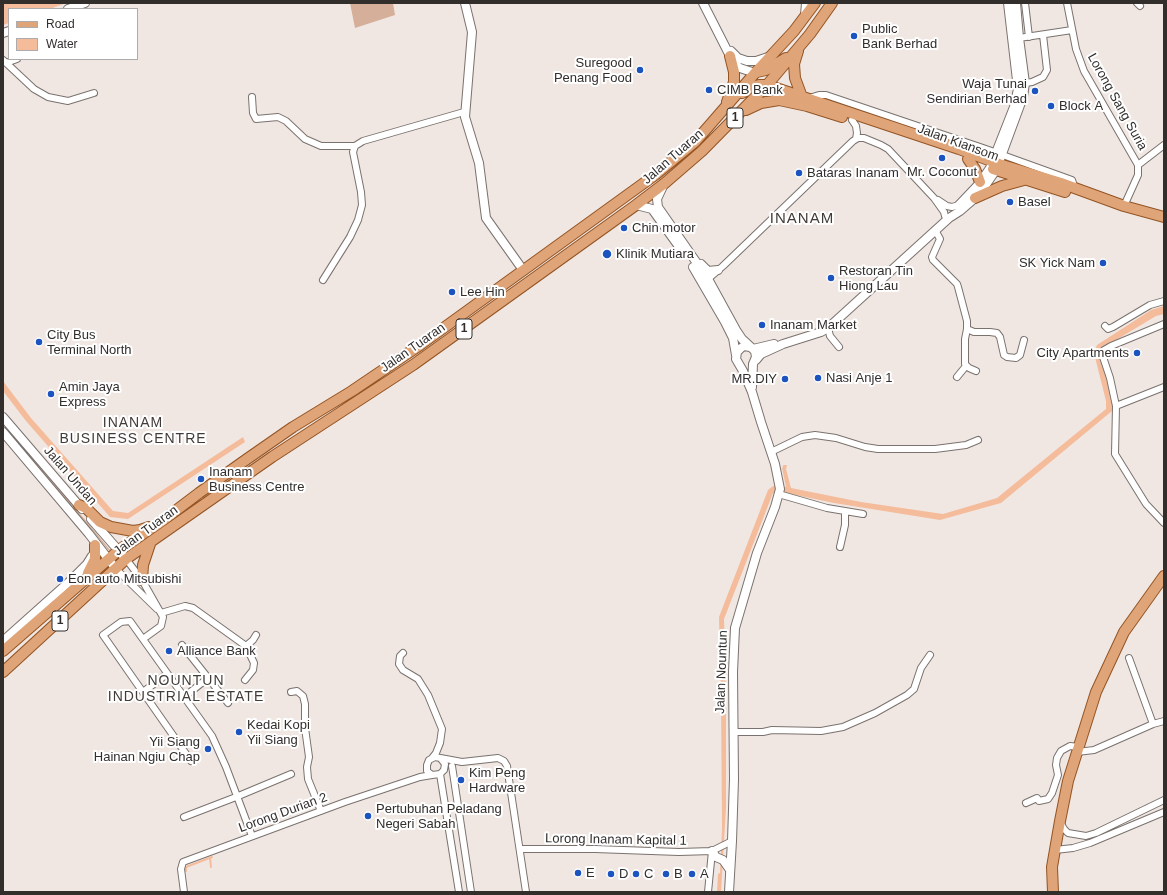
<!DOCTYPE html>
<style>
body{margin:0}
#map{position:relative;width:1167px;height:895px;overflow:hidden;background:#f0e7e3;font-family:Helvetica,sans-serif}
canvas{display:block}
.frame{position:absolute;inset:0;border:4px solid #312e2c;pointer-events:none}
.legend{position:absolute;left:8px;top:8px;width:130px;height:52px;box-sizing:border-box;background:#fff;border:1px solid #adabab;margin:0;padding:5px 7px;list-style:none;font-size:12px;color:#312e2c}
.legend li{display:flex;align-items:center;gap:8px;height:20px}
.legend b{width:20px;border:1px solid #adabab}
</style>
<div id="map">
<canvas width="1167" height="895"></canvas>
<div class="frame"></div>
<ul class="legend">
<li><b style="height:5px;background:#dfa478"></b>Road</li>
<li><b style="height:11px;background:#f4bc9b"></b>Water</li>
</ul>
</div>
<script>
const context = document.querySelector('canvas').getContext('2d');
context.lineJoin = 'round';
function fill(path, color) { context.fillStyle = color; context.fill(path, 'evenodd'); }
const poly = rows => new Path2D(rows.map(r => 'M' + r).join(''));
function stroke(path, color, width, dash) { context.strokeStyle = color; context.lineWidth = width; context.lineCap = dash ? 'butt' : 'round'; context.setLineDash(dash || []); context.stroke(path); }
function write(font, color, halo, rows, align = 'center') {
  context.font = font + ' Helvetica,sans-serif'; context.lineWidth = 4; context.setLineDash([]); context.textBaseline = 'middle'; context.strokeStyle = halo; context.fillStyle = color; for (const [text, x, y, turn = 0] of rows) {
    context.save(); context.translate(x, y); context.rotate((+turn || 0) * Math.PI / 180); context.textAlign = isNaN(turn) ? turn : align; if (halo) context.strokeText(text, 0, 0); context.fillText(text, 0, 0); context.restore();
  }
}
fill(poly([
 [350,3,393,3,395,15,355,28],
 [3,423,87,522,110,550,108,550,105,546,3,426]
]), '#d5af99');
fill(poly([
 [3,3,66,3,50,9,9,9,9,23,3,25],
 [1164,306,1164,314,1156,316,1101,349,1114,403,1112,411,1001,503,940,520,834,503,786,493,773,493,724,619,726,698,726,808,721,892,717,892,718,874,720,873,722,829,721,698,719,617,768,490,773,486,786,487,782,468,783,467,783,465,787,465,786,469,791,488,861,502,943,514,997,498,1106,409,1106,401,1094,353,1097,345,1151,310],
 [3,381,31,418,113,511,128,513,243,437,245,442,128,519,110,517,26,421,3,391]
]), '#f4bc9b');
stroke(poly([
 [210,858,211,867],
 [186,871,186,867,212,857]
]), '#f4bc9b', 2);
const minor = poly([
 [1025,3,1029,37],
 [1067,3,1076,49,1084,71,1138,165,1138,175,1124,206],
 [1137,3,1140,6],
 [804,15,805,3],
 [1019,38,1072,30],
 [3,60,34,89,48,97,68,101,94,93],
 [6,63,17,59],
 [1025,83,1032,82,1043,77,1047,70,1043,35],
 [252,97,253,113,256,119,278,117,286,121,305,139,321,146,355,146],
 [809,98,819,95,826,95,986,149,1072,180,1075,189],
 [852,120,856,126,857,133,856,139],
 [1138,165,1164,145],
 [938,200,947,206,952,207,959,205],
 [935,230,940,239,932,257,933,260,957,284,958,287,967,321,967,329,965,339,965,364,969,368,976,371],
 [708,279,723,266,853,141,858,138,864,138,881,145,888,149,934,198,944,212,945,216],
 [323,280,350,237,358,220,362,205,361,192,353,152,355,146,363,141,464,112],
 [1164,324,1111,346,1104,350,1102,354,1110,378,1116,406,1115,454,1146,504,1164,523],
 [1105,326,1108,329,1113,327,1150,305,1164,301],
 [828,328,830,336,839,347],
 [967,329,974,332,990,332,997,333,1000,337,1004,355,1007,357,1016,358,1020,355,1024,340],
 [957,377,966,366],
 [1116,406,1164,387],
 [771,452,802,437,815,435,836,438,865,447,878,449,935,449,966,445,978,440],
 [779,495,782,495,827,508,863,514],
 [840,547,845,525,845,511],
 [126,559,142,580,163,617,161,626,143,639],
 [116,569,157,609],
 [161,613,185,606,193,608,246,646,253,640,256,635],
 [182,645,228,703],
 [403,653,400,656,399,664,403,670,418,679,428,695,442,729,440,743,436,753,432,758],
 [1129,658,1153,724],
 [245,680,253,670,254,663,246,646],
 [143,692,167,674],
 [291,692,297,691,303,696,305,704,305,728,309,757,307,767,308,779,321,811],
 [184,697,208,678],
 [733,732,763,732,772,730,821,731,843,727,875,713,907,695,914,689,921,668,930,655],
 [1077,752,1094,750,1153,724,1164,721],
 [441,759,445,764,444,770,440,774,432,775,427,771,427,765,429,760,435,757,462,762,498,758,504,761,507,766,526,892],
 [191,761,103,635,121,622,130,621,212,736,226,767,252,836],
 [452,766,471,892],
 [440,774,459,892],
 [1026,803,1037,798,1039,801,1048,799,1052,793,1058,775,1056,765,1057,758,1061,751,1070,746,1079,747],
 [184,817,236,797,291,774],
 [1060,822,1064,829,1068,833,1086,836,1096,833,1164,800],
 [520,849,595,849,679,852,712,851],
 [1055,850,1073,848,1090,843,1164,812],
 [712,851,732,841],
 [184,892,181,869,183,862,345,802,420,777,432,775],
 [708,892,712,851]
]);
const tertiary = poly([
 [465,3,472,32,465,117,479,163,486,218,523,270],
 [703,3,730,56,735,64,740,68,755,73],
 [68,9,85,3],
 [3,33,9,31],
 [731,51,738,58,747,61,756,61,771,56],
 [664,184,657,199,658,207,708,279,736,330,742,339,755,351,756,357,753,364,752,387],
 [636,205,652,209,680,248],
 [959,205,979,184,990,168,1014,107,1018,89,1008,3],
 [701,264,708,271,718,270],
 [693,267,725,322,733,338,736,355],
 [753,349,774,344],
 [756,360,761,354,783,344,821,332,828,328,949,218,960,211,975,198,985,186,996,170,1023,97,1025,83,1019,38,1016,3],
 [3,417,82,509],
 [3,432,89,534,116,569],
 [91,519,126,559],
 [3,641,69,582,87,564,92,556],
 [712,851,716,857,723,860,730,870],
 [729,892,732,841,734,779,733,672,735,628,757,553,775,507,780,489,775,464,761,422,752,392,743,371,736,359,737,352,741,348,744,346,750,347]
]);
const primary = poly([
 [798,51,794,64,795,78,802,97],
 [757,72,766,70,786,58],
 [742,93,751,87,759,85,767,85,959,149,999,164,1061,183,1124,206,1164,217],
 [727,102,734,82,734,72,730,56],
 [746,110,761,103,779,100,807,106,842,117],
 [968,159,975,169,980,182],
 [993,169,1065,192],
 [975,198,1002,186,1024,180],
 [79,505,86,508,100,522,111,527,133,531,140,530,149,527],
 [88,573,95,559,95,545],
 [142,580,143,565,150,544],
 [3,651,119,550,162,521,199,493,247,459,293,427,352,391,420,345,655,175,695,142,755,73,794,31,815,3],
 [3,672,126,559,272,457,413,365,636,205,665,183,702,151,767,85,810,34,832,3],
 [1053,892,1052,867,1060,821,1068,781,1096,692,1124,632,1164,576]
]);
stroke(minor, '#7a726e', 8);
stroke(tertiary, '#7a726e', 10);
stroke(primary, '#945423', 12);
stroke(minor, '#fff', 6);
stroke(tertiary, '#fff', 8);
stroke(primary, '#dfa478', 10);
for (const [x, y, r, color] of [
 [854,36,4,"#1b53bf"],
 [640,70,4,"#1b53bf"],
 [709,90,4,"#1b53bf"],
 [1035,91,4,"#1b53bf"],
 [1051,106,4,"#1b53bf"],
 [942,158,4,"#1b53bf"],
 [799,173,4,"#1b53bf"],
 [1010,202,4,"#1b53bf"],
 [624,228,4,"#1b53bf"],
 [607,254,5,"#1b53bf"],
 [1103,263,4,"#1b53bf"],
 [831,278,4,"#1b53bf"],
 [452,292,4,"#1b53bf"],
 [762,325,4,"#1b53bf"],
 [39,342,4,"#1b53bf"],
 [1137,353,4,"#1b53bf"],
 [818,378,4,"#1b53bf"],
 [785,379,4,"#1b53bf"],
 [51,394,4,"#1b53bf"],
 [201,479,4,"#1b53bf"],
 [60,579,4,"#1b53bf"],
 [169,651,4,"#1b53bf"],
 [239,732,4,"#1b53bf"],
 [208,749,4,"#1b53bf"],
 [461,780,4,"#1b53bf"],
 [368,816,4,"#1b53bf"],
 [578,873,4,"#1b53bf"],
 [611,874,4,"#1b53bf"],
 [636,874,4,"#1b53bf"],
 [666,874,4,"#1b53bf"],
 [692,874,4,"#1b53bf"]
]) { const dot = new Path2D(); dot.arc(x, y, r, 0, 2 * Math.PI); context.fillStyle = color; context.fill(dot); stroke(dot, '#fff', 1.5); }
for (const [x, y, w] of [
 [735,118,16],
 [464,329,16],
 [60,621,16]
]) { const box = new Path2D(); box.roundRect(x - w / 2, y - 10, w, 20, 3); context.fillStyle = '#fff'; context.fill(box); stroke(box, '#312e2c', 1); }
write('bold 12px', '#312e2c', null, [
 ["1",735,118],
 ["1",464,329],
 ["1",60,621]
]);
write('13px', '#312e2c', '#fff', [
 ["Public",862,29],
 ["Bank Berhad",862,44],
 ["Suregood",632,63,"right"],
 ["Penang Food",632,78,"right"],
 ["Waja Tunai",1027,84,"right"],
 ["Sendirian Berhad",1027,99,"right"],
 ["CIMB Bank",717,90],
 ["Block A",1059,106],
 ["Mr. Coconut",942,172,"center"],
 ["Bataras Inanam",807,173],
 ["Basel",1018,202],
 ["Chin motor",632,228],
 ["Klinik Mutiara",616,254],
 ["SK Yick Nam",1095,263,"right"],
 ["Restoran Tin",839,271],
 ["Hiong Lau",839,286],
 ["Lee Hin",460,292],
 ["Inanam Market",770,325],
 ["City Bus",47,335],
 ["Terminal North",47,350],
 ["City Apartments",1129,353,"right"],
 ["Nasi Anje 1",826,378],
 ["MR.DIY",777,379,"right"],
 ["Amin Jaya",59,387],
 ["Express",59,402],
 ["Inanam",209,472],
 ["Business Centre",209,487],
 ["Eon auto Mitsubishi",68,579],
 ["Alliance Bank",177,651],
 ["Kedai Kopi",247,725],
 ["Yii Siang",247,740],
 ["Yii Siang",200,742,"right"],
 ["Hainan Ngiu Chap",200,757,"right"],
 ["Kim Peng",469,773],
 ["Hardware",469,788],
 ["Pertubuhan Peladang",376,809],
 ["Negeri Sabah",376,824],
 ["E",586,873],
 ["D",619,874],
 ["C",644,874],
 ["B",674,874],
 ["A",700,874]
], 'left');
write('13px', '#312e2c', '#fff', [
 ["Lorong Sang Suria",1117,102,61],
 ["Jalan Kiansom",958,143,20],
 ["Jalan Tuaran",673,157,-41],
 ["Jalan Tuaran",413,348,-35],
 ["Jalan Undan",70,476,49],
 ["Jalan Tuaran",146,531,-36],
 ["Jalan Nountun",722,672,-88],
 ["Lorong Durian 2",283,813,-20],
 ["Lorong Inanam Kapital 1",616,840,1]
]);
context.letterSpacing = '1px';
write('14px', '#423c38', '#fff', [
 ["INANAM",133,423],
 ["BUSINESS CENTRE",133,439],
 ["NOUNTUN",186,681],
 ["INDUSTRIAL ESTATE",186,697]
]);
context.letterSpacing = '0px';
context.letterSpacing = '1px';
write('15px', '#423c38', '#fff', [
 ["INANAM",802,219]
]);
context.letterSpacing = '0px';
</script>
